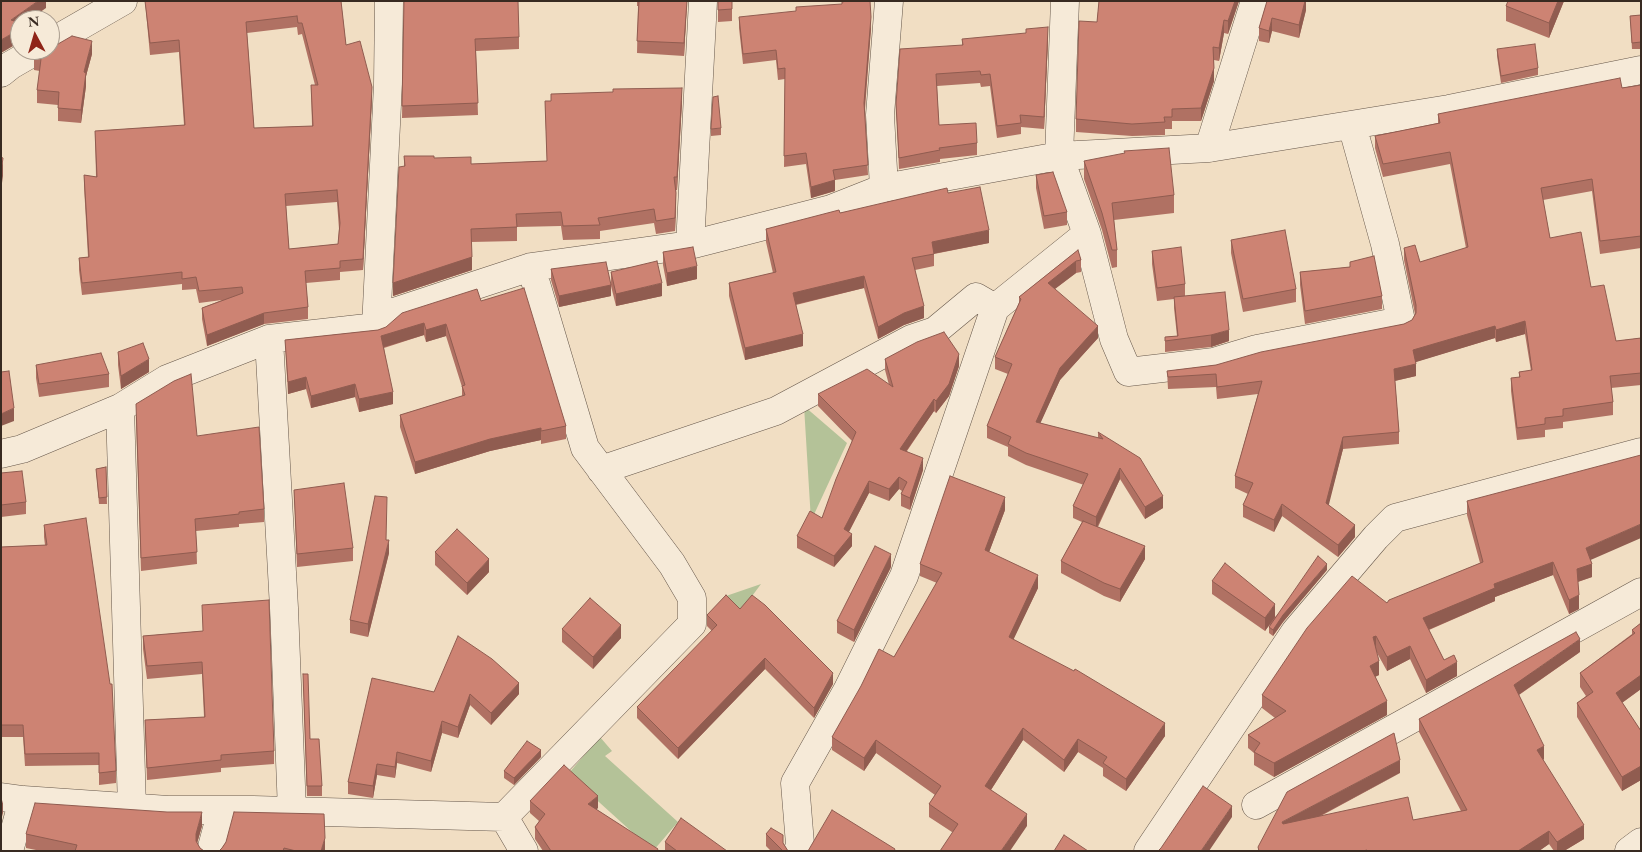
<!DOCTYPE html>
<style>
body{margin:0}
#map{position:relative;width:1642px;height:852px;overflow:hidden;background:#f1dec3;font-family:"EB Garamond",serif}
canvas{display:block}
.frame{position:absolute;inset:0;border:2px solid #382a21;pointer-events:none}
.north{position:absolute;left:10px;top:10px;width:50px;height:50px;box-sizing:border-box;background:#f6ead8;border:1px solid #aa9d8f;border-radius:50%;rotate:354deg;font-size:14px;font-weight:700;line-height:20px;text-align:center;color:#382a21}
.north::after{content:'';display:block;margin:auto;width:18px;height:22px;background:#8f2418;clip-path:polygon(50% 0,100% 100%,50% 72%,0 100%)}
</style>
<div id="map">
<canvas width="1642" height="852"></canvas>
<div class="frame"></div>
<div class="north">N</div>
</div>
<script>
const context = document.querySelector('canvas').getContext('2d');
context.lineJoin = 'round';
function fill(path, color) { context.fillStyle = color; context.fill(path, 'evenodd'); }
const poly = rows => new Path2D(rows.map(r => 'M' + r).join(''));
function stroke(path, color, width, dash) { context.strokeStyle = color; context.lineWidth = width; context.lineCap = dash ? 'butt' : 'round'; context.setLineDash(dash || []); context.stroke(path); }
fill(poly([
 [804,406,847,443,811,521],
 [761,584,741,611,726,596],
 [600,737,612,751,605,756,678,822,653,851,568,774]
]), '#b4c298');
const minor = poly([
 [50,43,123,1],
 [1,73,11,65,37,50],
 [1209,148,1255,1],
 [884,188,880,115,889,1],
 [1087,234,1114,339,1128,372,1214,362,1257,349,1401,321,1385,244,1352,125],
 [690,245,703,1],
 [376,327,388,84,389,1],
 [269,339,284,608,292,811],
 [120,408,132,808],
 [1,454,22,449,120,408,167,379,269,339,376,327,394,312,531,267,690,245,831,209,884,188,1059,156,1209,148,1449,109,1641,70],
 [601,470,776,411,911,339,935,331,976,297,995,308],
 [1,797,23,800,168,810,253,810,504,817,692,624,692,598,672,564,585,448,531,267],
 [1256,805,1641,592],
 [504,817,524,851],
 [9,851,23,800],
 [211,851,222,810],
 [798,851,800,844,795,783,847,691,904,576,995,308,1087,234,1059,156,1065,1],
 [1148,851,1295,632,1376,537,1395,518,1641,452],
 [1629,851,1641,842]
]);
stroke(minor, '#66574a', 29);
stroke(minor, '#f6ead8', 28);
fill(poly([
 [145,1,341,1,346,45,372,98,363,270,340,272,340,280,306,283,308,307,308,319,264,324,207,346,202,319,202,308,222,300,199,303,196,289,182,290,182,284,82,295,79,270,79,258,88,257,84,186,84,175,96,177,95,131,184,125,179,52,150,55],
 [297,27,298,35,302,34,315,85,311,85,312,126,254,128,247,33],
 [337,202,339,229,338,244,289,249,286,206],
 [404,1,519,37,519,49,476,51,478,115,402,118],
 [637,1,687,1,684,56,637,53,638,6,637,6],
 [718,1,732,1,732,21,718,22],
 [1099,1,1239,1,1228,34,1224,33,1219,61,1214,60,1214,81,1201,121,1172,121,1172,129,1165,129,1165,135,1132,136,1076,132,1076,119,1097,22],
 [1267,1,1306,1,1306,10,1299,38,1272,31,1269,43,1259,41,1259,28],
 [1564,1,1549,38,1506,21,1506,6],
 [1641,15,1641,49,1632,49,1630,16],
 [739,17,871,28,865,110,868,175,835,180,835,191,811,198,806,164,784,167,785,79,778,80,776,60,743,64,739,28],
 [962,39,1048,39,1044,129,1021,127,1021,134,997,138,990,86,981,87,980,83,937,86,939,125,977,143,977,155,940,159,940,162,899,169,896,104,962,45],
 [1497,49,1538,68,1538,75,1501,83,1497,56],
 [92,54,86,76,86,86,81,123,58,121,58,105,37,103,37,90,40,71,34,70,34,57],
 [1641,85,1641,248,1600,254,1592,191,1543,200,1550,238,1591,287,1616,341,1641,338,1641,385,1611,388,1613,402,1613,415,1563,422,1563,428,1545,430,1545,437,1517,440,1511,391,1511,378,1519,378,1519,372,1531,371,1525,334,1496,342,1495,338,1415,362,1416,376,1395,381,1399,432,1399,444,1343,449,1328,505,1355,537,1338,557,1282,516,1274,532,1243,517,1243,505,1248,494,1235,488,1235,476,1258,394,1217,399,1216,387,1168,389,1167,371,1216,365,1404,324,1412,320,1415,314,1404,260,1404,248,1420,262,1466,248,1450,164,1383,177,1375,148,1375,136,1438,123,1438,114],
 [545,101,682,101,677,190,676,190,676,206,675,231,656,234,654,223,600,231,600,239,563,240,561,226,517,227,517,241,471,242,472,270,393,296,404,166,404,156,434,158,471,164,547,161],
 [721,128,721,135,711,136,711,129],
 [1084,161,1174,195,1174,213,1114,220,1117,250,1117,267,1112,268,1102,230,1084,179],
 [1036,175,1067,212,1067,225,1044,229,1036,188],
 [948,193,989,243,934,254,934,266,915,270,924,318,904,325,878,339,864,288,796,305,803,346,745,360,729,296,729,283,773,273,766,242,766,229,840,213],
 [1231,240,1296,289,1296,302,1243,312,1231,253],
 [1078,250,1081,260,1081,272,1076,273,1055,289,1098,338,1060,380,1040,423,1098,438,1098,432,1163,508,1145,519,1120,479,1098,527,1145,559,1120,602,1104,596,1061,573,1061,561,1082,522,1073,518,1073,506,1084,485,1026,465,1008,456,1008,447,987,438,987,426,1008,374,995,369,995,357,1019,303,1019,297],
 [1152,251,1185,284,1185,296,1229,341,1211,347,1165,352,1165,337,1177,336,1174,308,1174,299,1157,301,1152,264],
 [663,252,697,279,667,286,663,265],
 [1350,262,1382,296,1382,309,1305,324,1300,285,1300,272,1350,267],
 [551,269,611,284,611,272,662,296,616,306,611,286,611,296,559,307,551,280],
 [481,301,566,426,566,439,541,444,541,440,490,451,415,474,400,427,400,415,462,396,462,387,446,336,426,342,424,335,384,348,393,404,359,412,355,397,311,408,306,389,288,394,285,340,378,330],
 [118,352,149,372,121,389,118,365],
 [885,359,959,366,949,396,936,413,934,411,907,451,923,470,910,510,901,506,901,494,902,491,899,489,889,501,869,493,849,532,852,546,834,567,797,548,797,536,822,518,852,441,818,406,818,394,889,385,885,370],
 [36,365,109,374,109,387,39,397,36,378],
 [136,417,197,436,264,509,264,522,239,524,239,527,196,531,197,564,141,571],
 [106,467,107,504,99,504,96,469],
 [1,473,26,502,26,514,1,517],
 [294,490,353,548,353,561,297,567],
 [1467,501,1591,560,1592,577,1578,582,1579,609,1569,614,1553,575,1495,597,1495,601,1429,630,1444,660,1457,676,1426,693,1410,659,1387,671,1376,651,1379,675,1375,677,1387,715,1274,777,1254,765,1254,753,1248,748,1248,735,1275,718,1262,708,1262,695,1387,603,1480,563,1467,515],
 [1005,510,989,552,1038,588,1013,639,1165,736,1126,791,1103,776,1103,768,1078,752,1064,772,1023,740,991,790,1027,826,952,832,929,817,929,804,935,795,876,753,864,771,832,750,832,737,894,657,937,583,920,576,920,564],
 [44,525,116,771,116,783,99,785,99,765,25,766,23,737,1,737,1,547,45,545,44,537],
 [386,540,389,553,368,637,350,633,350,620],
 [435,552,489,572,467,595,435,565],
 [891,567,854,642,837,633,837,621],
 [1327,570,1283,622,1273,636,1269,633,1269,627,1270,624,1265,631,1212,594,1212,581,1275,617],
 [740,609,833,684,814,718,765,669,678,759,637,718,637,707,712,631,707,626,707,615],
 [1641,623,1641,689,1622,703,1641,731,1641,780,1622,791,1577,717,1577,703,1586,696,1580,687,1580,673,1632,634,1632,630],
 [562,629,621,638,593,669,562,642],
 [202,631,274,751,274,764,221,768,221,772,147,780,145,720,204,717,202,674,147,679,143,649,143,636],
 [1580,652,1519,695,1544,759,1543,760,1584,839,1564,851,1554,851,1549,844,1539,851,1258,851,1258,847,1400,773,1319,817,1413,820,1461,811,1419,732,1419,719],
 [303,674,310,739,322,786,322,796,307,796],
 [434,692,519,694,491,725,470,705,458,738,442,733,431,772,397,763,395,778,377,775,373,798,348,794,348,782],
 [541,757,514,785,504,778,504,771],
 [530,801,598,808,596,809,658,851,543,851,535,839,535,827,539,821,530,813],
 [202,826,197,843,200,848,204,851,41,851,26,848,26,834],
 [766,834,783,843,788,851,771,851,766,846],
 [226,842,325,851,219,851,222,848],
 [665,842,727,851,665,851]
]), '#b07163');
fill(poly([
 [38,1,46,1,46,8,29,20,20,20,20,27,11,20],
 [687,1,684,56,684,43],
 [1235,1,1239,1,1228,34,1228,21],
 [1305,1,1306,1,1306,10,1299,38,1299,25],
 [1558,1,1564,1,1549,38,1549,23],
 [871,17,871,28,864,114,864,103],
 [1272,18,1272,31,1269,43,1269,31],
 [1224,20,1224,33,1219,61,1219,48],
 [1048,27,1048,39,1044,129,1044,117],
 [20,29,20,42,1,53,1,40],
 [92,41,92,54,86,76,86,86,81,123,81,110,84,72],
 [1214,68,1214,81,1201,121,1201,108],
 [372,87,372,98,363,270,363,259],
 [682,88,682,101,677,190,677,177],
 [3,158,3,176,1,190,1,172],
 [835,180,835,191,811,198,811,187],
 [676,193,676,206,675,231,675,218],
 [989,230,989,243,932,254,932,242],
 [472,257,472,270,393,296,393,283],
 [1076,261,1076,273,1048,294,1048,283],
 [697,266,697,279,667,286,667,273],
 [864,276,864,288,793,305,793,293],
 [662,283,662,296,616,306,616,294],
 [611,285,611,296,559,307,559,296],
 [924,306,924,318,904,325,878,339,878,327,904,313],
 [264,313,264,324,207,346,207,335],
 [1525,321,1525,334,1496,342,1496,330],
 [424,323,424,335,381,348,381,336],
 [446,324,446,336,426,342,426,330],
 [1098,326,1098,338,1060,380,1036,433,1036,422,1060,368],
 [1495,326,1495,338,1413,363,1413,350],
 [1229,330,1229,341,1211,347,1211,335],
 [803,334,803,346,745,360,745,348],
 [959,354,959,366,949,396,936,413,936,401],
 [149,359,149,372,121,389,121,376],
 [1416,364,1416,376,1394,381,1394,369],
 [306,377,306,389,288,394,288,382],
 [355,384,355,397,311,408,311,396],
 [393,392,393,404,359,412,359,399],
 [934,399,934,411,900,460,900,449],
 [14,408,14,421,1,426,1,414],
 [541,428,541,440,490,451,415,474,415,462,490,439],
 [1343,437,1343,449,1326,516,1326,503],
 [923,458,923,470,910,510,910,498],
 [1120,468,1120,479,1096,529,1096,517],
 [899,477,899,489,889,501,889,489],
 [869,481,869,493,844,541,844,529],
 [1163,496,1163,508,1145,519,1145,507],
 [1005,497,1005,510,985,563,985,550],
 [1282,504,1282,516,1274,532,1274,520],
 [1641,524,1641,538,1586,562,1586,548],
 [1355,525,1355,537,1338,557,1338,545],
 [852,534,852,546,834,567,834,556],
 [389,540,389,553,368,637,368,624],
 [1145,546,1145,559,1120,602,1120,589],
 [891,554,891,567,854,642,854,630],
 [489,559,489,572,467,595,467,583],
 [1553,562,1553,575,1495,597,1495,601,1423,632,1423,618,1494,584],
 [1327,564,1327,570,1283,622,1273,636,1273,630,1283,615],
 [1592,564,1592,577,1577,582,1577,569],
 [1038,575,1038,588,1009,649,1009,637],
 [1579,595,1579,609,1569,614,1569,600],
 [1275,604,1275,617,1265,631,1265,618],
 [621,625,621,638,593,669,593,657],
 [1376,636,1376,649,1373,637],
 [1580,639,1580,652,1514,698,1514,685],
 [1410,646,1410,659,1387,671,1387,657],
 [765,658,765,669,678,759,678,748],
 [1379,661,1379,675,1370,679,1370,666],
 [1457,662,1457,676,1426,693,1426,680],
 [833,673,833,684,814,718,814,708],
 [1641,675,1641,689,1616,707,1616,693],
 [519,683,519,694,491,725,491,713],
 [470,694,470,705,458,738,458,727],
 [1387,701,1387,715,1274,777,1274,763],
 [442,721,442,733,431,772,431,761],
 [1165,723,1165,736,1126,791,1126,779],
 [1023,728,1023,740,985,799,985,786],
 [1078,739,1078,752,1064,772,1064,760],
 [876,740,876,753,864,771,864,758],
 [1544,746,1544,759,1537,764,1537,750],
 [541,750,541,757,514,785,514,778],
 [397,752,397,763,395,778,395,767],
 [1400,760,1400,773,1282,836,1282,822],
 [377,764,377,775,373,798,373,786],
 [1641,766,1641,780,1622,791,1622,777],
 [598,796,598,808,588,817,588,804],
 [3,800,3,813,1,820,1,807],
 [1232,806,1232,817,1209,851,1201,851],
 [202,812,202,826,196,847,196,834],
 [1027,814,1027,826,1010,851,1001,851],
 [1584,825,1584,839,1564,851,1557,851,1557,842],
 [1549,831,1549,844,1539,851,1518,851],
 [325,838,325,851,321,851]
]), '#905c50');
const building = poly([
 [1,1,38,1,11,20,20,23,20,29,1,40,1,1],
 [145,1,341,1,346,45,360,41,372,87,363,259,340,261,340,268,305,271,308,307,264,313,207,335,202,308,243,293,242,287,199,291,196,277,182,279,182,272,82,283,79,258,89,257,84,175,97,177,95,131,185,125,179,40,150,43,145,1],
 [297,16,298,23,302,23,318,85,311,85,313,126,254,128,246,22,297,16],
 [337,190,340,223,338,244,289,249,285,194,337,190],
 [404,1,518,1,519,37,475,39,478,103,402,106,404,1],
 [639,1,687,1,684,43,637,41,639,1],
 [718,1,732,1,732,9,718,10,718,1],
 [847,1,870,1,871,17,864,103,868,165,833,170,835,180,811,187,806,153,784,156,785,68,778,69,776,50,743,54,739,17,796,11,796,7,842,4,842,2,847,1],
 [1099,1,1235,1,1228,21,1224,20,1219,48,1213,47,1214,68,1201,108,1172,109,1172,117,1164,117,1165,122,1132,124,1076,119,1079,21,1097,22,1099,1],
 [1267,1,1305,1,1299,25,1272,18,1269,31,1259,28,1267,1],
 [1508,1,1558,1,1549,23,1506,6,1508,1],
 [1641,15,1641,42,1632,43,1630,16,1641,15],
 [1048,27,1044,117,1020,115,1021,123,997,126,990,74,981,75,980,71,936,74,939,125,976,123,977,143,939,148,940,150,899,158,896,104,900,49,963,45,962,39,1026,33,1026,29,1048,27],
 [72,36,92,41,84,72,86,73,81,110,58,108,59,92,37,90,41,59,34,57,44,50,50,50,50,46,58,44,72,36],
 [1535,44,1538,68,1501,76,1497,49,1535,44],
 [1620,78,1622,88,1641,85,1641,236,1600,241,1592,179,1541,188,1550,238,1581,232,1591,287,1604,285,1616,341,1641,338,1641,373,1610,376,1613,402,1563,409,1563,416,1545,418,1545,424,1517,428,1511,378,1520,377,1519,372,1532,370,1525,321,1496,330,1495,326,1413,350,1416,364,1394,369,1399,432,1343,437,1326,503,1355,525,1338,545,1282,504,1274,520,1243,505,1253,483,1235,476,1262,381,1217,387,1216,374,1168,377,1167,371,1216,365,1261,352,1404,324,1412,320,1416,313,1416,305,1404,248,1415,245,1420,262,1468,247,1450,152,1383,164,1375,136,1440,123,1438,114,1620,78],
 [682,88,677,177,674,177,676,193,675,218,656,221,654,209,598,218,600,225,563,226,561,212,516,214,517,227,471,229,472,257,393,283,399,167,405,166,404,156,434,156,434,158,471,157,471,164,547,161,545,101,551,101,551,94,613,92,613,89,682,88],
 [718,96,721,128,711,129,713,97,718,96],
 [1169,148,1174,195,1112,203,1117,250,1112,250,1102,213,1084,161,1125,153,1124,151,1169,148],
 [1,157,3,158,1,172,1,157],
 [1053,172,1067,212,1044,216,1036,175,1053,172],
 [980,187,989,230,932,242,934,254,912,258,924,306,904,313,878,327,864,276,793,293,803,334,745,348,729,283,776,272,766,229,839,210,840,213,947,188,948,193,980,187],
 [1285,230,1296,289,1243,299,1231,240,1285,230],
 [693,247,697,266,667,273,663,252,693,247],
 [1181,247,1185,284,1157,288,1152,251,1181,247],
 [1078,250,1081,260,1076,261,1048,283,1098,326,1060,368,1036,422,1103,439,1098,432,1140,458,1163,496,1145,507,1120,468,1096,517,1073,506,1088,474,1026,453,1008,444,1011,437,987,426,1012,364,995,357,1021,299,1019,297,1078,250],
 [1374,256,1382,296,1305,311,1300,272,1350,267,1350,262,1374,256],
 [657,261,662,283,616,294,611,272,657,261],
 [606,262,611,285,559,296,551,269,606,262],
 [524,288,566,426,541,431,541,428,490,439,415,462,400,415,465,395,462,386,465,385,446,324,426,330,424,323,381,336,393,392,359,399,355,384,311,396,306,377,288,382,285,340,378,330,386,327,402,313,477,289,481,301,524,288],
 [1225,292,1229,330,1211,335,1165,341,1165,337,1178,336,1174,297,1225,292],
 [944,332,959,354,949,384,936,401,934,399,900,449,923,458,910,498,901,494,907,482,899,477,889,489,869,481,844,529,852,534,834,556,797,536,810,511,822,518,836,479,856,432,818,394,867,369,893,387,885,359,917,342,944,332],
 [143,343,149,359,121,376,118,352,143,343],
 [101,353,109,374,39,384,36,365,101,353],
 [9,371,14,408,1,414,1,372,9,371],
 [191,374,197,436,259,427,264,509,239,512,239,514,195,519,197,552,141,558,136,404,174,381,191,374],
 [1641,455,1641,524,1586,548,1592,564,1577,569,1579,595,1569,600,1553,562,1494,584,1495,588,1423,618,1444,660,1454,655,1457,662,1426,680,1410,646,1387,657,1376,636,1373,637,1379,661,1370,666,1387,701,1274,763,1254,752,1260,743,1248,735,1286,711,1262,695,1307,628,1352,576,1387,603,1389,600,1483,562,1467,501,1641,455],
 [106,467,107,497,99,498,96,469,106,467],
 [22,471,26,502,1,505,1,473,22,471],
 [950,476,1005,497,985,550,1038,575,1009,637,1074,671,1075,669,1165,723,1126,779,1103,763,1107,757,1078,739,1064,760,1023,728,985,786,1027,814,1001,851,940,851,958,824,929,804,941,786,876,740,864,758,832,737,861,686,879,649,894,657,942,573,920,564,950,476],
 [344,483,353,548,297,554,294,490,344,483],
 [375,496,387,497,386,540,389,540,368,624,350,620,375,496],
 [86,518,110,684,112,684,116,771,99,773,99,753,25,754,23,725,1,725,1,547,47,545,44,525,86,518],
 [1083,521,1145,546,1120,589,1104,583,1061,561,1083,521],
 [457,529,489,559,467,583,435,552,457,529],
 [875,546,891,554,854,630,837,621,875,546],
 [1318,556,1327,564,1283,615,1273,630,1269,627,1318,556],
 [1225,563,1275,604,1265,618,1212,581,1225,563],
 [726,595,740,609,752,595,765,605,833,673,814,708,765,658,678,748,637,707,717,625,707,615,726,595],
 [590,598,621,625,593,657,562,629,590,598],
 [269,600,274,751,221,755,221,760,147,768,145,720,205,717,202,662,147,666,143,636,203,631,202,605,269,600],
 [1641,623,1641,675,1616,693,1641,731,1641,766,1622,777,1577,703,1593,692,1580,673,1635,633,1632,630,1641,623],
 [1576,632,1580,639,1514,685,1544,746,1537,750,1584,825,1557,842,1549,831,1518,851,1367,851,1367,850,1363,851,1259,851,1258,847,1287,792,1394,733,1400,760,1282,822,1283,824,1408,797,1413,820,1467,810,1419,719,1576,632],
 [458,636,492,659,519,683,491,713,470,694,458,727,442,721,431,761,397,752,395,767,377,764,373,786,348,782,372,678,434,692,458,636],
 [303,674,308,674,310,739,319,739,322,786,307,786,303,674],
 [527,741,541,750,514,778,504,771,527,741],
 [564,765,598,796,588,804,658,849,657,851,551,851,535,827,545,814,530,801,564,765],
 [1203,786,1232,806,1201,851,1158,851,1161,848,1203,786],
 [35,803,167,812,202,812,196,834,196,841,200,848,204,851,75,851,77,845,26,834,35,803],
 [832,810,895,849,894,851,808,851,832,810],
 [234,812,324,814,325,838,321,851,296,851,284,848,283,851,219,851,222,848,226,842,234,812],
 [681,818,727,851,677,851,665,842,681,818],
 [771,828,783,835,783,843,788,851,783,851,766,834,771,828],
 [1064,835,1088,851,1054,851,1064,835]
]);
fill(building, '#cd8373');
stroke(building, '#905c50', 1);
</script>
